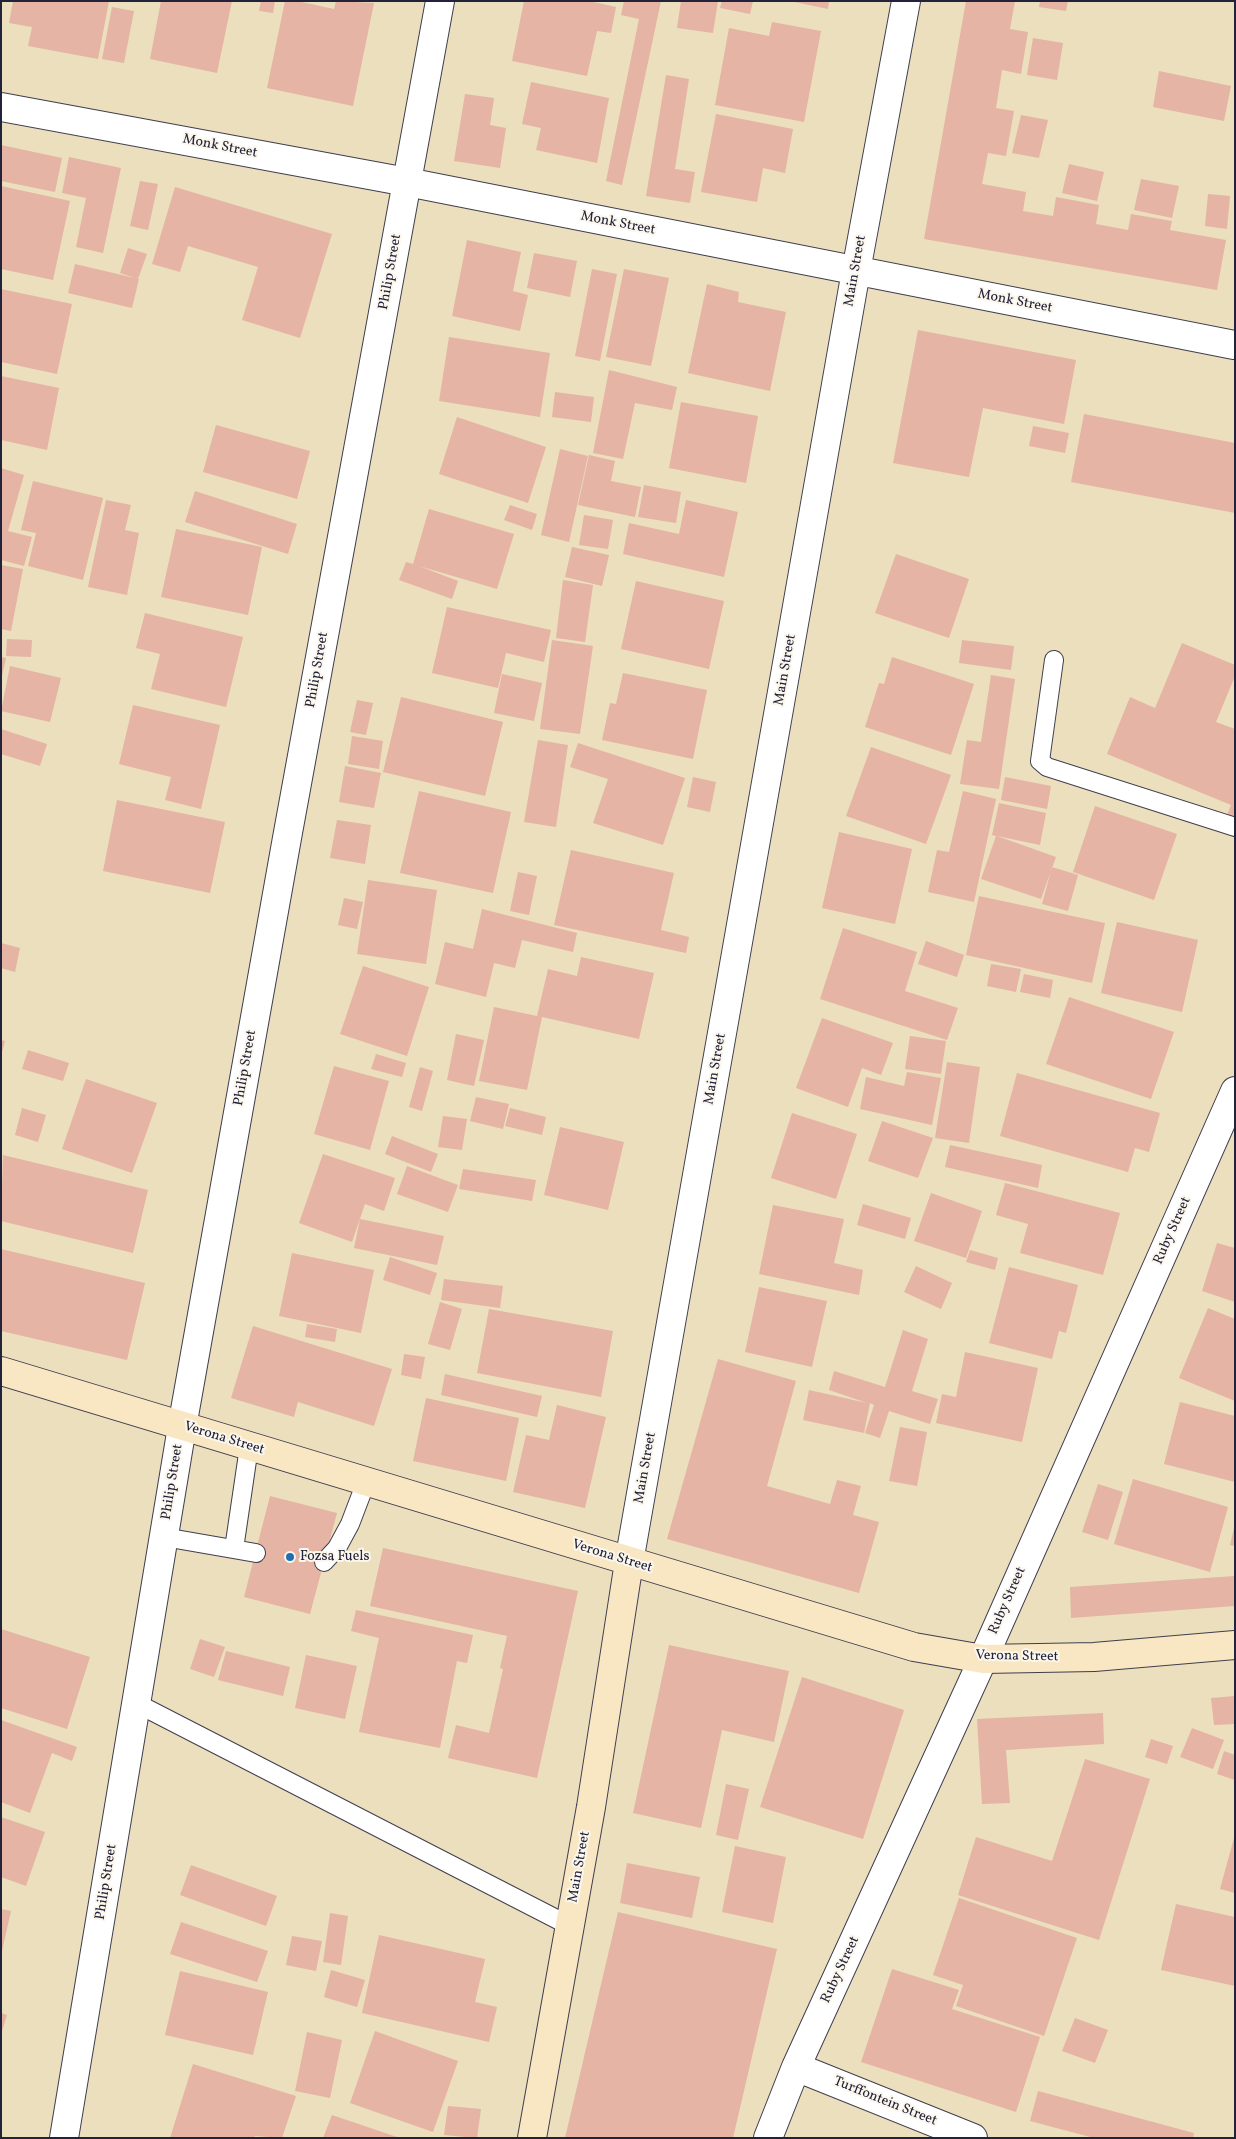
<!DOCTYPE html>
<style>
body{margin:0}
#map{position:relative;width:1236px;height:2139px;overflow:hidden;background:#ebdfbd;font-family:Vollkorn,serif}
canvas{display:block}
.frame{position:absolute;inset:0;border:2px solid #22223b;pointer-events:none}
</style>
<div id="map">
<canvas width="1236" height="2139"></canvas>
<div class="frame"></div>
</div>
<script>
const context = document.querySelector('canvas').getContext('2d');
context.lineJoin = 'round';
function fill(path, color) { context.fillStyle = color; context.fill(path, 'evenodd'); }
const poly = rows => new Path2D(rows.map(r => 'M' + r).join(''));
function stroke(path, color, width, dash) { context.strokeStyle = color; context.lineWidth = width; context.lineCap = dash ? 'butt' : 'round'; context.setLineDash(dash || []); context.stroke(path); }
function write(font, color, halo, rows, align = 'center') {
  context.font = font + ' Vollkorn,serif'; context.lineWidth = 4; context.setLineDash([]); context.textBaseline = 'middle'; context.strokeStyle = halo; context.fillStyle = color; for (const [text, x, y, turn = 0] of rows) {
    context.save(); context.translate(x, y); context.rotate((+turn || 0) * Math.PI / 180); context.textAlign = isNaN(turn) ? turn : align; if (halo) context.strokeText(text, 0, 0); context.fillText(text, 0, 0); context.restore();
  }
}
fill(poly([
 [13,1,109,1,98,59,28,46,32,27,9,23],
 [161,1,232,1,217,73,150,59],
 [261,1,275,1,273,13,259,11],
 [285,1,297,1,334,9,336,1,374,3,353,106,267,88],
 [524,1,589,1,616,7,611,33,597,31,587,76,512,61],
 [624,1,661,1,622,185,606,181,639,19,621,15],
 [681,1,718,1,713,33,677,28],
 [722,1,753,1,750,14,720,8],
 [790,1,829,1,828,9],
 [966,1,1015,1,1010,29,1028,32,1021,74,1002,70,996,108,1014,111,1006,156,988,153,982,184,1026,192,1023,211,1053,216,1056,197,1099,205,1096,224,1128,230,1131,214,1172,221,1170,230,1226,240,1217,290,924,239],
 [1040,1,1068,1,1066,11,1039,7],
 [112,7,134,11,124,63,102,59],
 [772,22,821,31,804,122,715,105,729,28,769,36],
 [1033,38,1063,43,1057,80,1027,75],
 [1159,71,1231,86,1224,121,1153,107],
 [666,75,689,79,675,169,695,172,690,203,646,196],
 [531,82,609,98,597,163,536,150,541,128,522,124],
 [465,94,494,98,490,125,506,128,500,168,454,161],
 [716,114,793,129,785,173,763,168,757,202,701,192],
 [1021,115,1048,120,1039,158,1012,153],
 [1,145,62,158,55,192,1,181],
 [69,157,121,168,103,253,76,247,86,198,62,193],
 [1069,164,1104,172,1097,201,1062,193],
 [1141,179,1179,186,1172,218,1134,210],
 [140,181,158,184,148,230,130,226],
 [1,186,70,201,53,280,1,269],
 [175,187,332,234,300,338,242,320,258,267,188,246,180,272,152,264],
 [1208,194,1230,196,1227,229,1205,226],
 [467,240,521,252,513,291,528,295,520,331,452,316],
 [128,248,147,254,138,279,120,273],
 [534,253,577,261,570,297,527,288],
 [75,264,139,279,132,308,68,293],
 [592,269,617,274,600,361,575,356],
 [624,269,669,278,651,366,606,357],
 [707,284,739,292,738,302,786,312,770,391,688,373],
 [1,289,72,304,57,374,1,362],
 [918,330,1076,360,1064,424,983,408,969,477,893,463],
 [449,337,550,353,540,417,439,401],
 [609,370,677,387,672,410,635,403,623,459,593,453],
 [1,376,59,388,47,450,1,440],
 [555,392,594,397,591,422,552,417],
 [681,402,758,416,746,483,669,468],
 [1084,414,1235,443,1235,513,1071,482],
 [457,417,546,447,528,503,439,474],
 [216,425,310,451,297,499,203,472],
 [1033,426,1069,433,1065,453,1029,446],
 [560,449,588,456,569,542,541,535],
 [589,455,615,461,611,481,641,487,635,517,578,505],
 [1,468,24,475,8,531,32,537,24,566,1,560],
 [33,481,103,498,83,580,28,566,36,533,21,530],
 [644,485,681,492,676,523,638,517],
 [195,491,297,524,288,554,185,522],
 [106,500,131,505,125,530,139,533,127,595,88,587],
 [686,500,738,512,724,577,623,554,629,523,679,534],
 [510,505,537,514,532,530,504,520],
 [429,509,514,534,497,589,419,566,458,581,452,599,399,580,406,562,413,564],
 [584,515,613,520,608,549,579,545],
 [176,529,262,547,248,615,161,597],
 [572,547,609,555,602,586,565,577],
 [896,554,969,579,949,638,875,613],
 [1,565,23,569,11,631,1,629],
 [563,580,593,585,585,642,556,638],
 [636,581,724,601,709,669,621,649],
 [447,607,551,630,544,662,506,653,498,688,432,673],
 [145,613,243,637,226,707,151,689,160,654,136,648],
 [7,639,32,640,31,657,6,656],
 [552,640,593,646,580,734,540,729],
 [962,640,1014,646,1011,670,959,663],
 [1182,643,1235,665,1235,676,1216,722,1235,729,1235,818,1227,815,1231,805,1107,754,1130,697,1155,708],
 [1,657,6,658,2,676,1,676],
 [892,657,974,684,951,755,865,727,879,683,884,684],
 [10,666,61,678,50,722,1,711],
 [623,673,707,690,693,759,602,740,610,703,616,704],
 [502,674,542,683,534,721,494,713],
 [991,675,1015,679,999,789,960,784,967,740,981,742],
 [401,697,503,722,485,796,383,772],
 [357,700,373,703,366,735,350,732],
 [133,705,220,725,201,809,165,800,171,777,119,764],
 [1,729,47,744,40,766,1,754],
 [352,736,383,741,379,769,348,764],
 [538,740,568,745,556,827,524,822],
 [578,743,685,778,663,845,593,823,608,779,570,767],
 [871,747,951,775,926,844,846,816],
 [345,766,381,773,374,808,339,802],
 [693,777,716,782,710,812,687,807],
 [1005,777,1051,786,1047,809,1001,800],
 [419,791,511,812,493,893,400,873],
 [963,791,996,799,974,902,928,892,937,850,949,852],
 [117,800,225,822,210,893,103,871],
 [999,803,1046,813,1040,845,997,836,1056,857,1041,899,981,879,996,836,992,835],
 [1095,806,1177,834,1154,900,1073,872],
 [337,820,371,825,365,864,330,858],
 [839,832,912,849,895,924,822,908],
 [571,850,674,873,661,930,689,937,686,953,554,925],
 [1052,867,1078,875,1068,911,1042,904],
 [518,872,537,876,529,915,510,911],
 [368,880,437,890,426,964,357,954],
 [979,896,1105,923,1092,983,966,955],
 [344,898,363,902,357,929,338,925],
 [482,909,577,933,573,952,522,940,515,968,494,963,486,997,435,984,445,942,473,949],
 [1117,922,1198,940,1182,1012,1101,993],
 [843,928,917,952,905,991,958,1008,947,1040,820,999],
 [926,941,964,955,957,977,918,964],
 [1,943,20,948,15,972,1,968],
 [581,957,654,973,639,1039,542,1017,527,1090,479,1081,494,1007,537,1016,548,969,577,976],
 [991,964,1021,969,1016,992,987,986],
 [363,966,429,987,407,1056,340,1034],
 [1024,974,1053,980,1050,998,1020,992],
 [1069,997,1174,1032,1151,1099,1046,1064],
 [822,1018,893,1043,881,1075,862,1068,848,1107,796,1088],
 [456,1034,484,1040,474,1086,447,1080],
 [910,1036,946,1041,941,1074,905,1069],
 [1,1040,5,1041,2,1052,1,1052],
 [28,1050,69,1063,63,1081,22,1069],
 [376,1054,406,1063,402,1077,371,1069],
 [947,1062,980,1067,969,1143,935,1138],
 [334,1066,389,1081,370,1150,314,1134],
 [420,1067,433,1071,422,1111,409,1107],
 [907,1072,941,1078,932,1125,860,1109,866,1077,904,1086],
 [1017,1073,1160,1113,1149,1152,1135,1148,1128,1172,1000,1136],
 [86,1079,157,1103,132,1173,62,1149],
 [476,1097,509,1104,503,1129,470,1121],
 [22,1108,46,1115,38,1142,15,1135],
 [510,1108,546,1117,542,1135,505,1126],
 [792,1113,857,1134,836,1199,771,1178],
 [443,1116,467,1119,462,1150,438,1147],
 [882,1121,933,1138,918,1178,868,1161],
 [560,1127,624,1142,608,1210,544,1195],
 [392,1136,438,1154,431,1172,385,1154],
 [950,1145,1042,1165,1038,1188,945,1167],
 [323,1154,395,1178,384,1211,365,1204,352,1242,299,1223],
 [3,1155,148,1190,133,1253,1,1221],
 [407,1166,458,1185,448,1212,397,1194],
 [463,1169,536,1180,532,1201,459,1189],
 [1005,1183,1120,1213,1103,1275,1020,1253,1028,1224,996,1215],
 [931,1193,982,1211,966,1258,914,1241],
 [863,1204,911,1218,905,1239,857,1225],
 [773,1205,844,1219,834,1263,863,1270,859,1295,759,1274],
 [360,1219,444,1236,437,1265,354,1248],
 [1217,1243,1235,1248,1235,1302,1202,1291],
 [1,1249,145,1283,127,1360,1,1331],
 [970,1250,998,1258,995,1270,966,1262],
 [292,1253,374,1270,361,1333,279,1316],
 [390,1257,437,1273,430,1295,383,1280],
 [916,1266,952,1283,941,1309,904,1292],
 [1009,1267,1078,1285,1066,1333,1059,1331,1052,1359,989,1343],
 [444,1279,503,1286,500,1308,441,1300],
 [759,1287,827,1301,812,1367,745,1352],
 [440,1302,462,1309,450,1350,428,1344],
 [1208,1308,1235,1319,1235,1401,1179,1378],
 [489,1309,613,1331,601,1397,477,1373],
 [307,1324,337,1329,335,1342,305,1337],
 [253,1326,392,1369,374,1426,298,1402,294,1417,231,1398],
 [903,1330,928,1339,912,1391,938,1399,930,1424,889,1411,880,1438,865,1433,874,1405,870,1403,864,1433,803,1420,809,1390,867,1403,829,1390,834,1371,885,1387],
 [965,1352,1038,1368,1022,1442,936,1423,942,1394,956,1397],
 [404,1354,425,1357,421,1379,401,1375],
 [718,1359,796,1381,767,1486,830,1504,837,1480,861,1486,853,1515,879,1522,859,1593,667,1539],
 [445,1374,542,1396,537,1417,441,1395],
 [426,1398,519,1418,506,1481,413,1461],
 [1180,1402,1235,1416,1235,1482,1164,1464],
 [557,1405,606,1417,585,1508,513,1492,526,1435,549,1440],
 [900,1427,927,1432,917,1486,889,1481],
 [1133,1479,1228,1507,1210,1572,1114,1544],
 [1098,1484,1123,1492,1108,1540,1082,1532],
 [270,1496,337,1513,310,1614,244,1597],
 [1234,1528,1235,1528,1235,1546,1230,1545],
 [383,1548,578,1591,537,1778,448,1758,456,1725,489,1733,503,1669,500,1668,507,1636,370,1606],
 [1235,1576,1235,1606,1071,1618,1070,1587],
 [356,1610,473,1635,467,1663,457,1661,440,1748,359,1732,379,1638,351,1631],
 [1,1629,90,1657,67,1729,1,1708],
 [200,1639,225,1647,214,1677,190,1669],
 [669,1645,789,1671,774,1742,722,1730,701,1828,633,1813],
 [226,1651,290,1667,283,1696,218,1680],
 [306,1655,357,1666,345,1719,295,1708],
 [802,1677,904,1710,863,1839,760,1807],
 [1235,1696,1235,1724,1214,1725,1211,1698],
 [1103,1713,1104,1744,1006,1750,1010,1803,982,1804,977,1719],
 [1,1720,77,1747,72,1761,52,1753,30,1813,1,1802],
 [1192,1728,1224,1740,1213,1769,1180,1757],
 [1151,1739,1173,1746,1167,1764,1145,1757],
 [1224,1751,1235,1755,1235,1780,1217,1774],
 [1085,1759,1150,1779,1099,1940,958,1895,976,1837,1052,1861],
 [726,1784,749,1789,738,1840,716,1835],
 [1,1817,45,1832,26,1886,1,1877],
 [1234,1838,1235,1838,1235,1893,1220,1889],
 [735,1846,786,1857,773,1923,722,1912],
 [627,1863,700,1877,692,1918,620,1903],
 [191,1865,277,1896,266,1926,180,1895],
 [959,1898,1077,1938,1044,2036,956,2006,963,1985,933,1975],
 [1176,1904,1235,1917,1235,1986,1161,1970],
 [1,1909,11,1911,2,1951,1,1951],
 [618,1912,777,1949,733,2138,565,2138],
 [330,1913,348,1916,341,1965,323,1962],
 [181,1922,268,1951,257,1982,170,1954],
 [379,1935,485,1959,475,2002,497,2007,489,2042,362,2013],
 [292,1936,322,1941,316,1971,286,1965],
 [892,1969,959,1990,952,2009,1040,2037,1016,2112,861,2062],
 [331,1970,365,1980,357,2007,324,1997],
 [180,1971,268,1992,253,2055,165,2035],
 [1,2013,7,2015,2,2031,1,2031],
 [1075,2018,1108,2030,1095,2063,1062,2051],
 [375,2031,458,2061,433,2132,350,2103],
 [307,2032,342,2040,330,2098,295,2091],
 [193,2064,296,2096,282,2138,255,2136,254,2138,170,2138],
 [1038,2091,1194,2133,1193,2138,1094,2138,1030,2121],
 [448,2106,481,2109,477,2138,444,2135],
 [332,2115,397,2137,397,2138,323,2138]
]), '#e5b4a4');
const service = poly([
 [1054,660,1040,761,1047,767,1235,827],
 [164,1537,256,1553],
 [234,1549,249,1447],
 [324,1562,337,1548,350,1524,366,1482],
 [136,1703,570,1926]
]);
const minor = poly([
 [1,107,407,182,1234,345],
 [629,1562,856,271,906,1],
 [796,2067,973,2138],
 [64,2138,182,1427,287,838,440,1],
 [768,2138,796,2067,983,1659,1235,1091]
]);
const secondary = poly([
 [1,1371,914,1647,983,1659,1094,1657,1235,1645],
 [532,2138,591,1807,629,1562]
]);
stroke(service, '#403e4e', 20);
stroke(minor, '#403e4e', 30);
stroke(secondary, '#403e4e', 30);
stroke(service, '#fff', 18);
stroke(minor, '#fff', 28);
stroke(secondary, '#f9e7c3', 28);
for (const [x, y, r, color] of [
 [290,1557,5,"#1f6fb2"]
]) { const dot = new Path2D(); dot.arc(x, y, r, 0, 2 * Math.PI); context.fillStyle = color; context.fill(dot); stroke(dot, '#fbf7ec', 2); }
write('14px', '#22223b', '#fbf7ec', [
 ["Monk Street",220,147,11],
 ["Monk Street",618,224,11],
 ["Main Street",856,271,-80],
 ["Philip Street",391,272,-80],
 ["Monk Street",1015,302,11],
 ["Philip Street",318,670,-80],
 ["Main Street",786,670,-80],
 ["Philip Street",246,1068,-80],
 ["Main Street",716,1069,-80],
 ["Ruby Street",1173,1231,-66],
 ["Verona Street",224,1439,17],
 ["Main Street",646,1468,-80],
 ["Philip Street",173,1482,-81],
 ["Verona Street",612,1557,17],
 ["Ruby Street",1008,1601,-66],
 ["Verona Street",1017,1657,1],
 ["Main Street",580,1867,-80],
 ["Philip Street",107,1882,-81],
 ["Ruby Street",841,1970,-65],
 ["Turffontein Street",885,2102,22]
]);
write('14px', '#22223b', '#fbf7ec', [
 ["Fozsa Fuels",300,1557]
], 'left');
</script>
